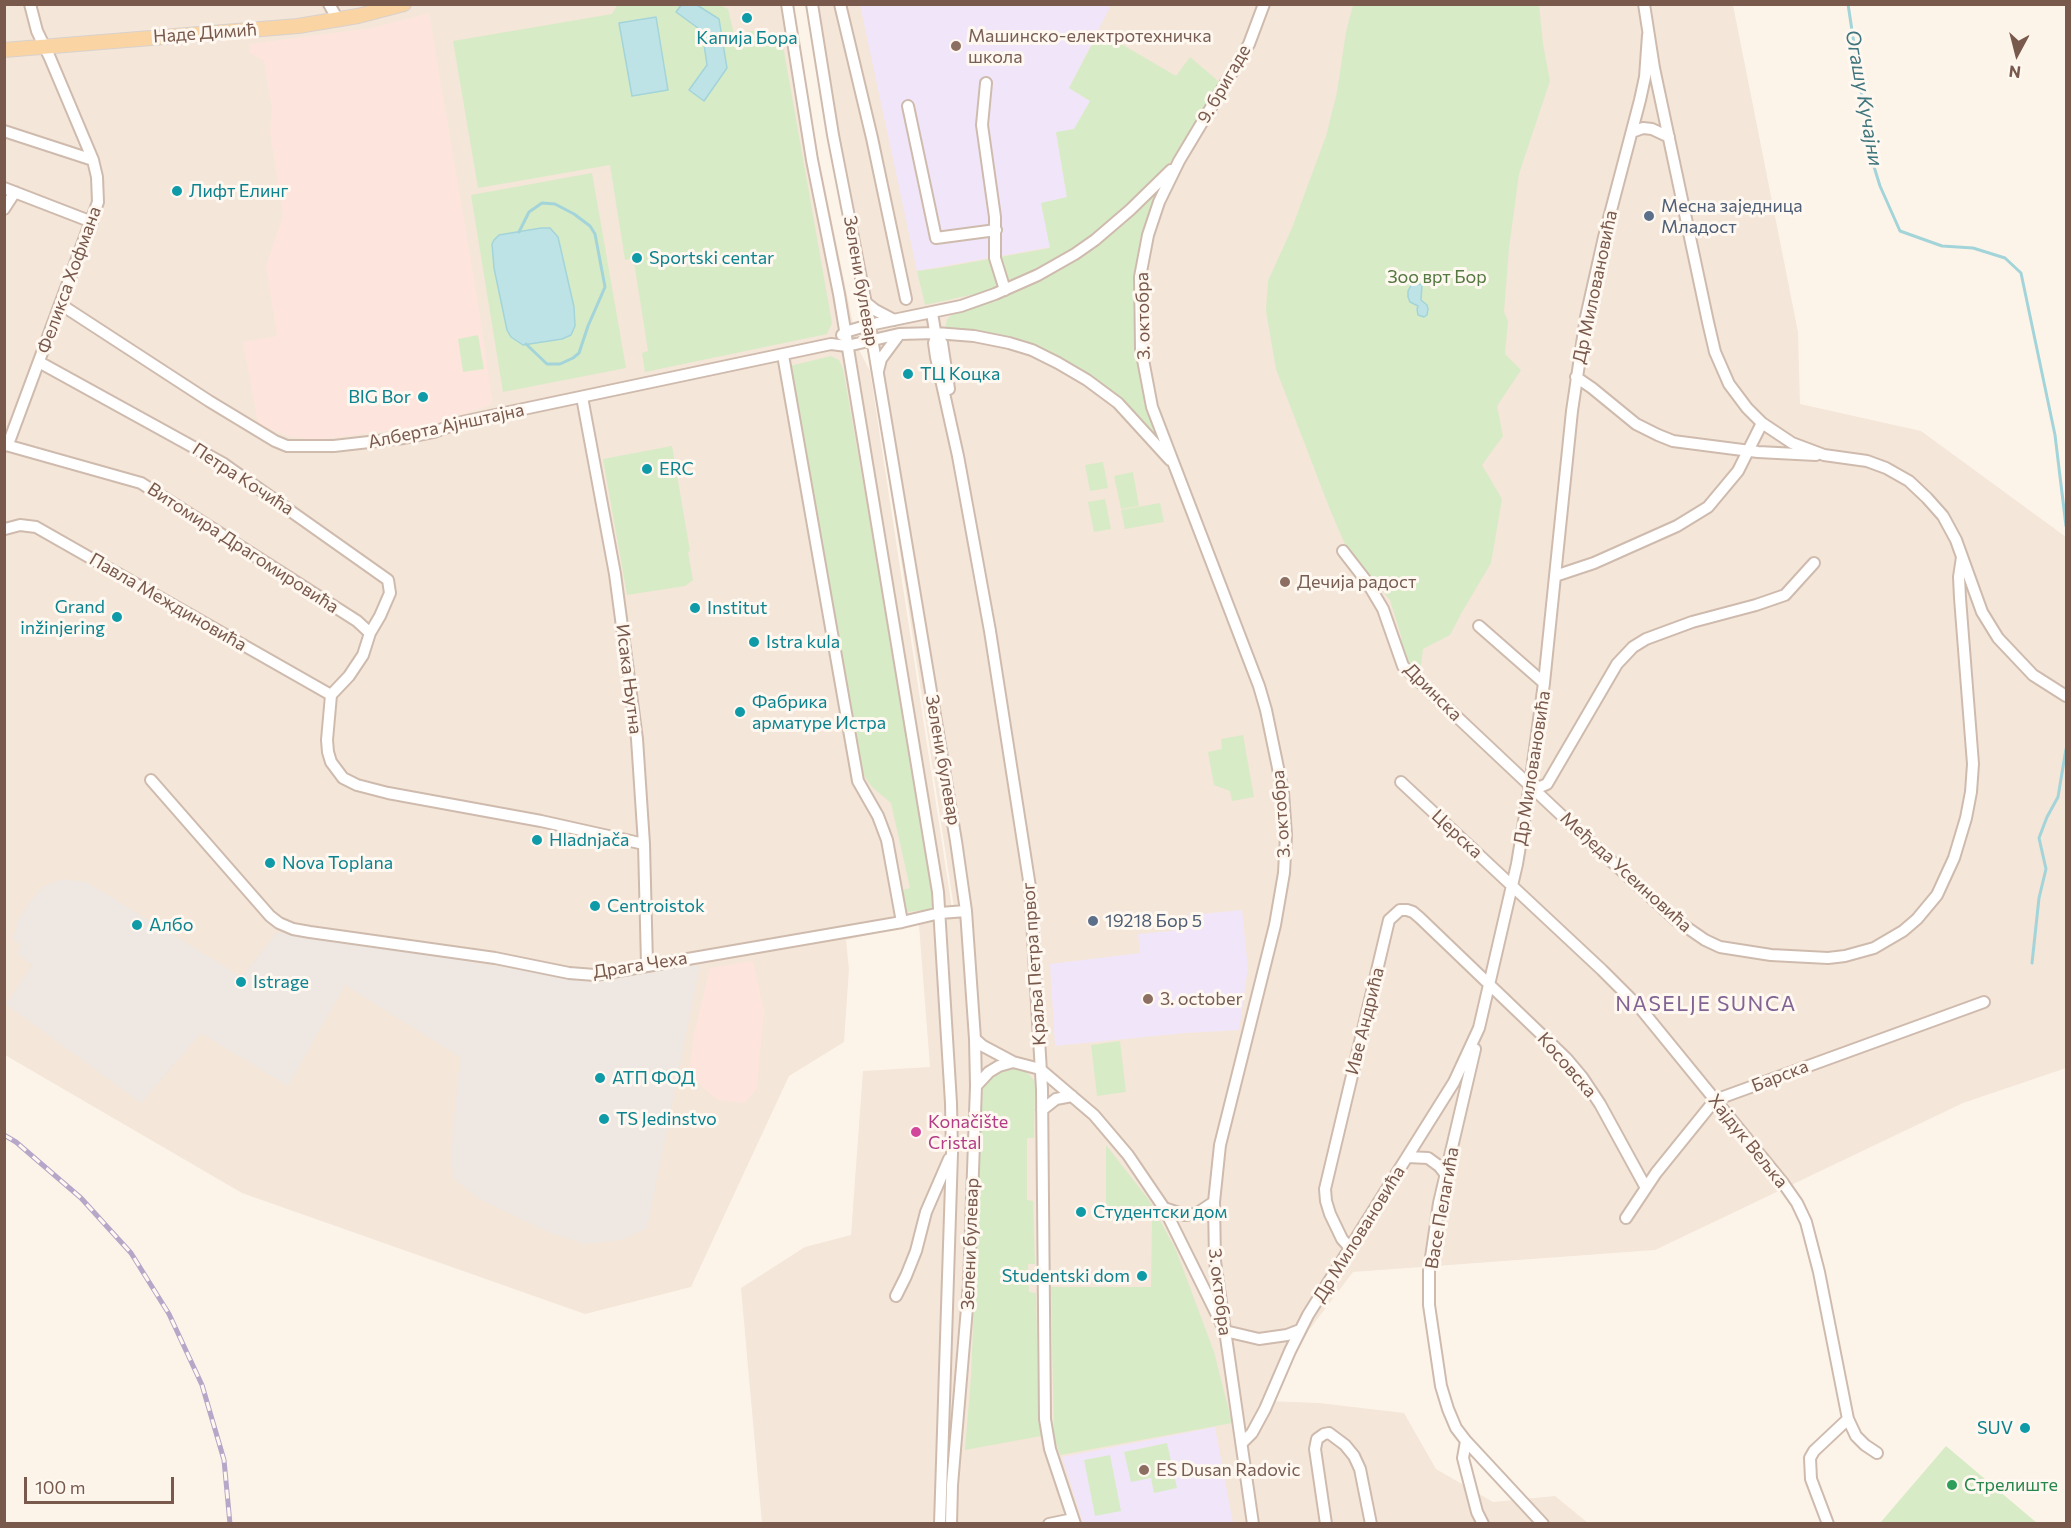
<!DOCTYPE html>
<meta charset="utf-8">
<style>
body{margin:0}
#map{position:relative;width:2071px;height:1528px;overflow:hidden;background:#fdf4e9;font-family:Commissioner,sans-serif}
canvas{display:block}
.frame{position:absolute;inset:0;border:6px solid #78594c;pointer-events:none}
.north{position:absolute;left:1987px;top:24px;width:60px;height:60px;-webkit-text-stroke:4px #fff8f0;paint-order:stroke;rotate:187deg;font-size:16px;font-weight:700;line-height:24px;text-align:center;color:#78594c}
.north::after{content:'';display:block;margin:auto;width:21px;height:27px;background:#78594c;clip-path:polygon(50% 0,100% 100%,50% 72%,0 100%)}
.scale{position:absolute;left:24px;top:1477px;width:150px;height:27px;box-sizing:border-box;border:3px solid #78594c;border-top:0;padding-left:8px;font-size:18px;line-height:21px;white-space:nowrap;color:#78594c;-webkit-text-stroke:4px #fff8f0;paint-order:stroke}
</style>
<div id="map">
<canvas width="2071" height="1528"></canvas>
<div class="frame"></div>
<div class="north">N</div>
<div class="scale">100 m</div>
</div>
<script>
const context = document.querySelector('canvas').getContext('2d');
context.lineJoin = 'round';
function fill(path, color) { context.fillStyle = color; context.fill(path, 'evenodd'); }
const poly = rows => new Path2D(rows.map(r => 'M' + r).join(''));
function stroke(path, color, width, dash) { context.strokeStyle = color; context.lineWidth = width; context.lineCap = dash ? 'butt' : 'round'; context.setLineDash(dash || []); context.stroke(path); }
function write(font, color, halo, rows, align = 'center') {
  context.font = font + ' Commissioner,sans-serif'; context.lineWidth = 6; context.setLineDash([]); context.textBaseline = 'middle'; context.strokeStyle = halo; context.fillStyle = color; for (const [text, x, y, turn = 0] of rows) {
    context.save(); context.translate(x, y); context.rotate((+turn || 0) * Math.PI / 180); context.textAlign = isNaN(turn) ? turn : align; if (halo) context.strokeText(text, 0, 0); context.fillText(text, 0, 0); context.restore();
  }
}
fill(poly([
 [5,5,787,5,858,348,870,371,953,915,846,940,849,969,844,1042,789,1076,691,1287,585,1314,242,1193,5,1055],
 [810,5,1733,5,1798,332,1800,404,1921,431,2066,537,2066,1068,1963,1103,1655,1250,1353,1272,1309,1330,1269,1401,1319,1403,1404,1413,1436,1469,1493,1502,1555,1496,1588,1523,762,1523,741,1288,805,1247,851,1235,863,1071,930,1067,919,925,955,915,875,388]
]), '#f4e6d8');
fill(poly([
 [429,13,477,296,492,399,490,405,433,425,317,440,292,437,280,433,260,425,257,418,243,342,277,336,266,266,283,215,270,132,272,109,264,61,250,53,249,44,371,28],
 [753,961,764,1010,757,1089,745,1103,718,1100,703,1088,689,1070,694,1034,710,968]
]), '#fde5dd');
fill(poly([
 [63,879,86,882,242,977,277,932,581,979,700,965,647,1228,621,1240,584,1244,548,1232,478,1198,453,1178,451,1151,460,1057,345,985,288,1086,201,1033,141,1103,6,1004,32,965,17,954,21,946,13,939,19,918,32,899,43,887]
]), '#eee7e2');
fill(poly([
 [860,5,1111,5,1069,88,1090,101,1074,129,1056,133,1067,198,1041,203,1050,247,917,271],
 [1242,910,1248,968,1239,1030,1185,1033,1055,1046,1050,964,1140,953,1138,934,1172,931,1171,917],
 [1215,1427,1233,1523,1083,1523,1062,1457]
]), '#f1e6f9');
fill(poly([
 [618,4,720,5,728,9,734,34,758,30,761,44,782,40,832,323,827,334,645,372,642,353,648,351,634,262,641,261,639,253,633,254,634,258,625,260,610,165,478,188,453,41,612,14],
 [1353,5,1539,5,1543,44,1550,81,1519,174,1509,248,1504,312,1508,321,1505,354,1521,370,1497,406,1503,436,1482,465,1502,499,1491,563,1462,612,1450,635,1423,649,1419,681,1402,657,1401,636,1390,600,1347,549,1329,507,1276,369,1266,311,1268,281,1292,228,1326,136,1337,92,1346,32],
 [1099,31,1176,76,1190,57,1224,86,1194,132,1152,185,1128,208,1073,251,1036,272,993,290,925,305,917,271,940,268,1050,248,1041,203,1067,197,1056,132,1074,129,1090,101,1069,88],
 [592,173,626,368,503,392,471,195],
 [1159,190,1144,230,1138,257,1135,274,1133,311,1140,381,1159,440,1118,396,1071,363,1047,350,999,334,945,329,947,319,954,313,1021,289,1070,264,1123,225],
 [478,335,484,369,463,372,458,339],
 [831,356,839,360,843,369,934,887,934,898,931,909,908,912,904,909,901,899,903,890,910,888,891,803,872,787,865,777,861,766,790,366],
 [672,446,690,551,688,552,693,580,685,586,627,595,603,459],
 [1103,462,1108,488,1090,491,1085,465],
 [1133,472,1139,506,1121,509,1114,476],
 [1105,499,1111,529,1094,532,1088,502],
 [1160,503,1164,522,1125,529,1121,510],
 [1243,735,1254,797,1232,801,1230,791,1214,785,1208,752,1222,749,1221,739],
 [1120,1041,1126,1092,1097,1096,1091,1045],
 [1016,1068,1028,1073,1035,1082,1034,1138,1027,1138,1027,1200,1033,1201,1035,1264,1028,1264,1029,1292,1036,1293,1038,1391,1041,1436,965,1450,971,1377,983,1085,1000,1071],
 [1106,1145,1149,1200,1176,1250,1214,1352,1232,1423,1060,1455,1054,1437,1051,1287,1151,1287,1152,1216,1106,1215],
 [1167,1443,1177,1488,1154,1493,1151,1478,1131,1482,1124,1452],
 [1946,1446,2037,1523,1880,1523],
 [1110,1455,1121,1511,1095,1516,1084,1460]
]), '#d8ebc7');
const water = poly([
 [682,4,697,5,719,19,727,68,704,101,689,90,707,65,702,31,676,12,682,4],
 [656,17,668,90,632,96,619,23,656,17],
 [541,228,550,228,558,237,574,307,575,326,571,335,562,339,523,345,511,337,507,330,494,268,492,244,494,240,499,235,541,228],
 [1413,282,1422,285,1421,300,1427,305,1428,309,1427,315,1424,317,1418,315,1417,309,1418,306,1410,302,1408,297,1408,291,1413,282]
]);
fill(water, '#bde3e7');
stroke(water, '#a3d4d9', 1.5);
stroke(poly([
 [1848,4,1871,157,1880,186,1900,231,1942,246,1973,248,2005,258,2021,273,2055,435,2066,526],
 [519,232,529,212,542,203,555,204,574,214,590,226,595,234,605,287,588,326,579,353,573,358,560,364,547,364,526,344],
 [2032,963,2039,898,2046,869,2039,838,2047,817,2058,797,2066,749]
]), '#a3d4d9', 3);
const minor = poly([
 [329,4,338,20],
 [787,4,812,160,839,294,938,892,951,1103,952,1153,940,1524],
 [812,4,833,135,868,314,956,841,966,911,975,1039,976,1086,969,1284,952,1485,951,1524],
 [840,4,872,138,906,299],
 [1644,4,1654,68,1708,322,1715,352,1729,384,1747,408,1762,423,1792,443,1824,455,1867,461,1886,468,1909,481,1927,498,1943,516,1956,540,1982,612,1998,638,2033,675,2066,696],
 [986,83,982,125,995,217,995,258,1005,290],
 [908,106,936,238,996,230],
 [4,131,93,160],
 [1632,132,1643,128,1652,129,1669,137],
 [4,188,92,222],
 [4,209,15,192],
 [865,302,875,310,894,320],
 [60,304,209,401,275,441,287,446,334,446,404,438,434,432,462,422,831,344,847,346,899,334,936,333,974,336,1009,343,1032,350,1058,363,1087,380,1118,403,1170,460],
 [932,313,936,337,934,343,936,357,958,456,990,631,1030,887,1042,1089,1045,1419,1050,1449,1075,1524],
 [842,335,845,332,869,325,961,306,995,294,1038,275,1075,254,1095,240,1130,210,1171,170],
 [936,337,942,343,949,389],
 [783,355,858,781,878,816,887,840,902,922],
 [39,362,224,464,388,580,390,593,380,616,370,633,363,655,349,676,331,695,327,740,328,752,331,762,343,778,357,785,388,793,541,821,644,844],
 [878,371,881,359,898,336],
 [1576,377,1592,388,1636,424,1658,435,1673,441,1758,452,1816,455],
 [582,397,615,574,637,739,644,844,647,964],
 [6,445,141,483,357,621,370,633],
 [4,446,10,439,98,202,97,177,93,160,50,58,37,31,30,4],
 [5,529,20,525,36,527,331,695],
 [1343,551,1367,582,1383,609,1403,666,1576,829,1676,920,1705,940,1720,947,1771,955,1828,958,1845,956,1874,948,1903,931,1917,919,1937,895,1954,858,1966,818,1971,792,1973,764,1960,598,1959,577,1962,557],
 [1555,576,1594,563,1677,526,1708,507,1738,471,1762,423],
 [1479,626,1544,683],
 [151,780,270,916,279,923,293,929,310,932,495,958,569,973,595,975,902,922,940,913,966,911],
 [1401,782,1602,970,1641,1009,1783,1183,1797,1203,1806,1222,1819,1272,1848,1419,1856,1436,1865,1445,1877,1453],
 [1531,785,1540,787,1547,784,1617,664,1633,647,1646,639,1692,622,1756,605,1785,595,1814,563],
 [975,1039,983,1046,1013,1062,1040,1069,1094,1115,1128,1155,1164,1208,1225,1331,1259,1339,1287,1335,1300,1330],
 [1475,1049,1439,1203,1429,1271,1429,1305,1441,1386,1448,1409,1456,1428,1466,1441,1463,1458,1477,1512,1483,1524],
 [976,1086,989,1072,999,1066,1013,1062],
 [1042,1110,1056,1099,1072,1096],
 [1407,1157,1428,1158,1439,1166,1446,1175],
 [1164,1208,1185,1215,1196,1214,1214,1202],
 [1626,1218,1656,1173,1715,1100,1984,1002],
 [1350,1248,1342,1239,1330,1214,1326,1201,1325,1189,1389,920,1400,910,1407,910,1413,912,1420,918,1566,1058,1582,1077,1600,1104,1646,1188],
 [896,1296,906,1276,916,1251,926,1212,949,1159],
 [1466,1441,1543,1524],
 [1243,1442,1252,1433,1265,1409,1290,1351,1308,1315,1454,1082,1479,1028,1517,864,1530,785,1544,683,1572,411,1586,317,1604,237,1640,100,1645,77,1648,35],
 [1049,1524,1073,1519],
 [1253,1524,1215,1261,1214,1202,1220,1145,1275,925,1284,873,1286,835,1283,792,1266,710,1259,686,1152,407,1141,349,1140,277,1148,235,1159,202,1179,161,1249,44,1264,4],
 [1326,1524,1315,1449,1317,1439,1324,1434,1329,1433,1345,1445,1354,1456,1360,1469,1371,1524],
 [1828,1524,1811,1479,1810,1458,1814,1451,1848,1419]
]);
const major = poly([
 [4,50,298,26,358,16,404,4]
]);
stroke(minor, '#cfbbae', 14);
stroke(major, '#d9d1cd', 16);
stroke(minor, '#fff', 10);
stroke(major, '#fad5a3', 14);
const rail = poly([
 [4,1135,16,1142,81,1198,131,1253,169,1314,202,1385,224,1460,230,1524]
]);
stroke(rail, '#b6a6c8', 5);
stroke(rail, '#fff8f0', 3, [9]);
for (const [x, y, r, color] of [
 [747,18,6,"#0f9aa8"],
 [956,46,6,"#8d6e63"],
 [177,191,6,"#0f9aa8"],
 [1649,216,6,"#5c6f8a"],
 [637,258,6,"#0f9aa8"],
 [908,374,6,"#0f9aa8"],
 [423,397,6,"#0f9aa8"],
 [647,469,6,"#0f9aa8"],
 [1285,582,6,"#8d6e63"],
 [695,608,6,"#0f9aa8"],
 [117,617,6,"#0f9aa8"],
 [754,642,6,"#0f9aa8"],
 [740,712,6,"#0f9aa8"],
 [537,840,6,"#0f9aa8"],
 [270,863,6,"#0f9aa8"],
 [595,906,6,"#0f9aa8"],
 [1093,921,6,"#5c6f8a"],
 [137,925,6,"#0f9aa8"],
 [241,982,6,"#0f9aa8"],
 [1148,999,6,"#8d6e63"],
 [600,1078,6,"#0f9aa8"],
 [604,1119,6,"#0f9aa8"],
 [916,1132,6,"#d1479c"],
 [1081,1212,6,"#0f9aa8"],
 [1142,1276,6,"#0f9aa8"],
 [2025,1428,6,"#0f9aa8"],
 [1144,1470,6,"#8d6e63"],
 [1952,1485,6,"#2e9e5b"]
]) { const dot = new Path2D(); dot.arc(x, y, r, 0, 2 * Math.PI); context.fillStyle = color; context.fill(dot); stroke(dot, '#fff8f0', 2); }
write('18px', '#78594c', '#fff8f0', [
 ["Наде Димић",205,33,-4],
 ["9. бригаде",1224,84,-60],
 ["Феликса Хофмана",69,280,-70],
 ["Зелени булевар",861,281,80],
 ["Др Миловановића",1595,287,-78],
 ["3. октобра",1143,316,-91],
 ["Алберта Ајнштајна",446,426,-12],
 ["Петра Кочића",243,479,33],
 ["Витомира Драгомировића",243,548,33],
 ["Павла Междиновића",168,602,30],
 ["Исака Њутна",629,679,83],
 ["Дринска",1433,692,45],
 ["Зелени булевар",943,760,80],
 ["Др Миловановића",1532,768,-81],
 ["3. октобра",1281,814,-94],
 ["Церска",1457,834,43],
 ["Међеда Усеиновића",1626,872,42],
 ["Краља Петра првог",1034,964,-94],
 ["Драга Чеха",640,965,-9],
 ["Иве Андрића",1365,1021,-76],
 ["Косовска",1567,1065,49],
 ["Барска",1780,1076,-21],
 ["Хајдук Вељка",1748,1141,51],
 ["Васе Пелагића",1442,1208,-80],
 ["Др Миловановића",1359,1234,-58],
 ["Зелени булевар",970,1244,-88],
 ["3. октобра",1220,1292,83]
]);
write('18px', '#785e54', '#fff8f0', [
 ["Машинско-електротехничка",968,36],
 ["школа",968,57],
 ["Дечија радост",1297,582],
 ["3. october",1160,999],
 ["ES Dusan Radovic",1156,1470]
], 'left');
write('18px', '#0d838f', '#fff8f0', [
 ["Капија Бора",747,38,"center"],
 ["Лифт Елинг",189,191],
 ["Sportski centar",649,258],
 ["ТЦ Коцка",920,374],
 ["BIG Bor",411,397,"right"],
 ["ERC",659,469],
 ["Grand",105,607,"right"],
 ["inžinjering",105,628,"right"],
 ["Institut",707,608],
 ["Istra kula",766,642],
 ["Фабрика",752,702],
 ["арматуре Истра",752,723],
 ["Hladnjača",549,840],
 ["Nova Toplana",282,863],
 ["Centroistok",607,906],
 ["Албо",149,925],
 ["Istrage",253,982],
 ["АТП ФОД",612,1078],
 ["TS Jedinstvo",616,1119],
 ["Студентски дом",1093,1212],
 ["Studentski dom",1130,1276,"right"],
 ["SUV",2013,1428,"right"]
], 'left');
write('18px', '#4e5e75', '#fff8f0', [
 ["Месна заједница",1661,206],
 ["Младост",1661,227],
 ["19218 Бор 5",1105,921]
], 'left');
write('18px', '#547841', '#fff8f0', [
 ["Зоо врт Бор",1437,277]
]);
write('18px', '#b23c85', '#fff8f0', [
 ["Konačište",928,1122],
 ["Cristal",928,1143]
], 'left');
write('18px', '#27864d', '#fff8f0', [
 ["Стрелиште",1964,1485]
], 'left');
write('italic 20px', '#3f767d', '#fff8f0', [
 ["Огашу Кучајни",1864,98,80]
]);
context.letterSpacing = '1.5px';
write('21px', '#816494', '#fff8f0', [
 ["NASELJE SUNCA",1706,1004]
]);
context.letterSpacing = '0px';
</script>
